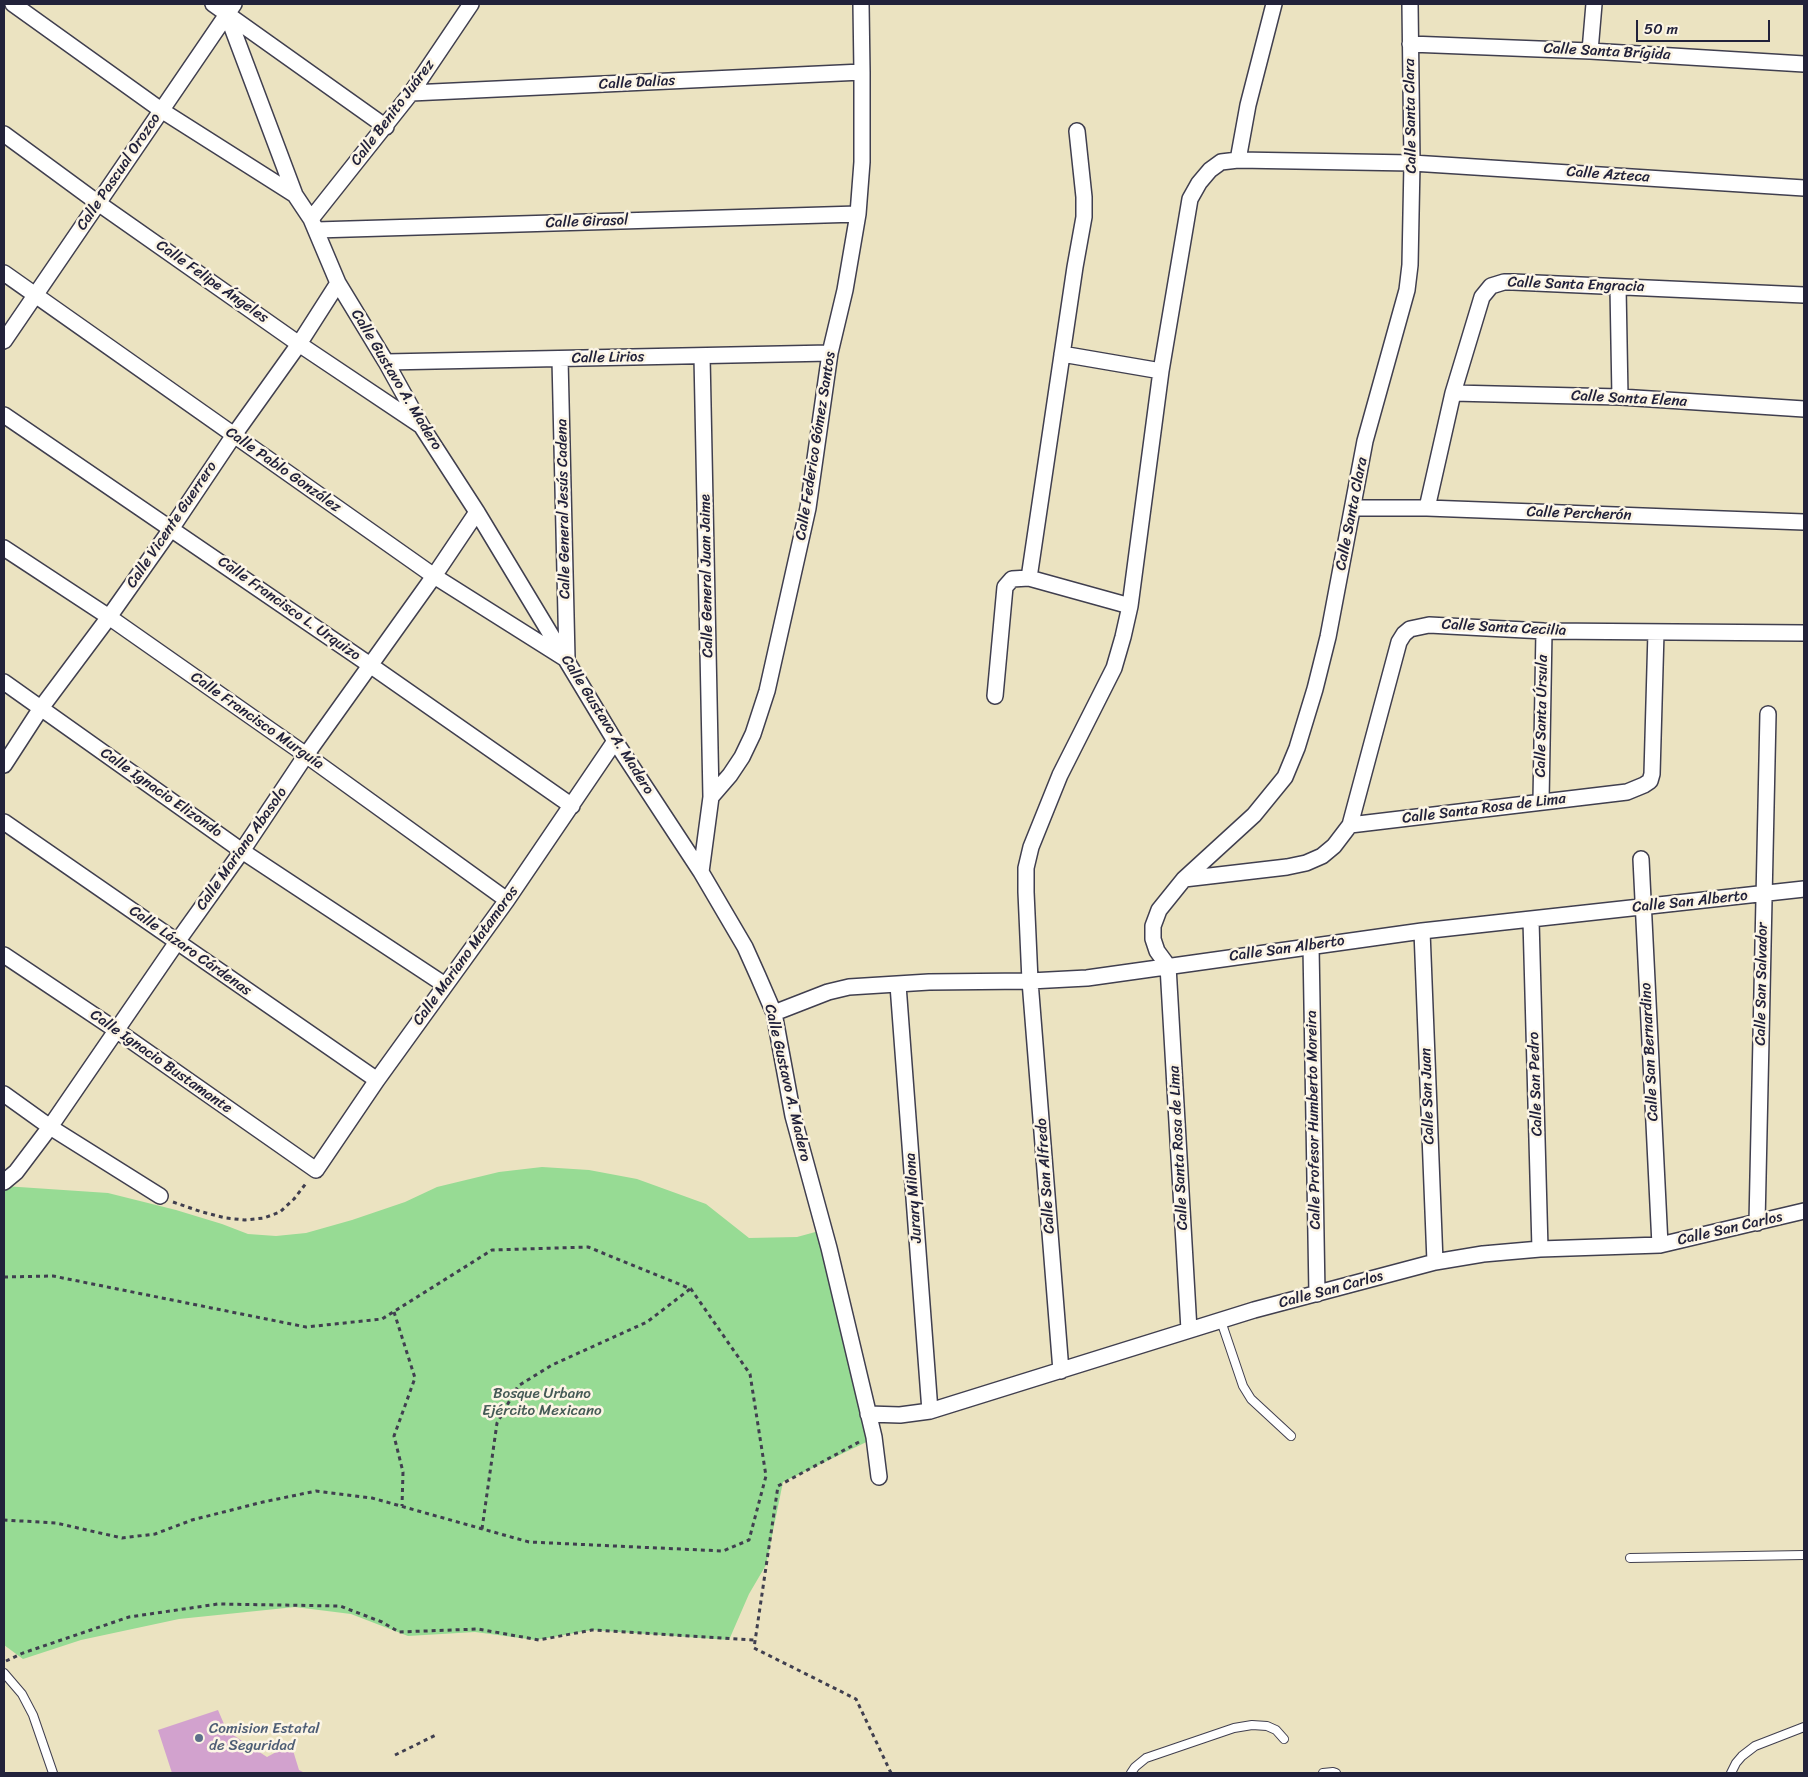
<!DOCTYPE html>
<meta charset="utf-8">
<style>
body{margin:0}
#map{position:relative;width:1808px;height:1777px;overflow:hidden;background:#ebe3c1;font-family:Sriracha,sans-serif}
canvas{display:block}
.frame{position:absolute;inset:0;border:5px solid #22223b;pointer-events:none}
.scale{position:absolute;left:1636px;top:20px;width:134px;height:22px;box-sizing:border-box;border:2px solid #22223b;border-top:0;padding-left:6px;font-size:15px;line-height:18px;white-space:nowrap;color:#22223b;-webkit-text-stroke:4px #fcf5e5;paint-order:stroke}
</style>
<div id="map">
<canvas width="1808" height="1777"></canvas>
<div class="frame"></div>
<div class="scale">50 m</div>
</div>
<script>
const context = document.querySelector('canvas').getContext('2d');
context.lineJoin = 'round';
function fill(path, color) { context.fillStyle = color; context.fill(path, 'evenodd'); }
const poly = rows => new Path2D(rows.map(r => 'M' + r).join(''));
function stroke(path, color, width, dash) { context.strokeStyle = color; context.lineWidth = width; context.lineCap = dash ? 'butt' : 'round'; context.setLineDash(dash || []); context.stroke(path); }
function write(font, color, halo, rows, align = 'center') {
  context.font = font + ' Sriracha,sans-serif'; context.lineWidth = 5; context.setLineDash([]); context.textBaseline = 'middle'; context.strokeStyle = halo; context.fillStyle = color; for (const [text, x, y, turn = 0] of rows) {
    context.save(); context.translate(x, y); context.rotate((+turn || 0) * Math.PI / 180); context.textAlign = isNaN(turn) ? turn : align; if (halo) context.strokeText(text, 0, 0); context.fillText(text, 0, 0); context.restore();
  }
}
fill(poly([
 [542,1167,589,1170,637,1179,706,1204,749,1238,797,1237,819,1231,881,1435,783,1482,766,1565,749,1594,729,1640,592,1630,536,1640,475,1632,408,1636,351,1614,295,1607,179,1619,81,1640,23,1659,4,1645,4,1186,108,1193,176,1210,222,1224,248,1234,276,1236,306,1233,352,1220,405,1202,437,1187,499,1172]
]), '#97db94');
fill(poly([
 [218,1710,227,1731,267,1757,291,1744,299,1770,305,1773,172,1773,158,1730]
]), '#d2a2ce');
const service = poly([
 [1221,1321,1243,1386,1251,1399,1291,1436],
 [1630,1558,1804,1555],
 [4,1673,22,1694,33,1715,53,1773],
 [1131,1773,1135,1767,1146,1758,1234,1728,1252,1725,1267,1726,1276,1730,1284,1739],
 [1323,1773,1333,1772,1336,1773],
 [1731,1773,1736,1763,1742,1756,1755,1746,1804,1727]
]);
const minor = poly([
 [13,4,161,110,295,195],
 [213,4,386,127],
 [227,14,295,195,311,219,338,283,386,362,422,427,477,512,615,741,701,872,745,947,758,976,774,1013,793,1116,829,1248,874,1437,879,1477],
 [1410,44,1590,51,1804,64],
 [1590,51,1594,4],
 [411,93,862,72],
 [4,134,98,203,299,344,420,425],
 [1238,160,1248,105,1274,4],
 [311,219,411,93,471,4],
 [316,230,858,214],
 [4,273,434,576,564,658],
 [1618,287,1620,397],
 [4,341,234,4],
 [1062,354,1161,371],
 [702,356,711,797],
 [560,359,567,658],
 [386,362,830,353],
 [1453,393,1620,397,1804,409],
 [4,415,370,665,572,806],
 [1354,508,1427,508,1804,522],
 [1427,508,1453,393,1482,297,1491,286,1504,282,1513,282,1804,295],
 [4,548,109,617,306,755,507,900],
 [1029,578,1075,267,1084,217,1084,197,1077,131],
 [4,682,242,851,445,985],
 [995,696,1005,587,1012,579,1029,578,1130,606],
 [4,765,41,708,109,617,171,529,234,435,299,344,338,283],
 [1541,801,1544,631],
 [4,822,377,1080],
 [1350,825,1399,642,1404,634,1410,629,1429,625,1544,631,1804,633],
 [1641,859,1660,1245],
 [701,872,711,797,730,775,742,757,753,734,767,691,808,508,830,353,845,290,858,214,862,162,862,72,861,4],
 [1184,879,1287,867,1306,863,1322,856,1334,846,1350,825,1627,792,1644,785,1650,781,1652,774,1656,632],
 [1531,920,1540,1249],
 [1422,931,1435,1262],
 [1311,946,1317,1294],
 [4,955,116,1030,316,1170,377,1080,507,900,615,741],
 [898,985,930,1411],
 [774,1013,828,992,849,987,929,982,1030,981,1087,978,1422,931,1804,889],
 [4,1094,50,1127,160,1196],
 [4,1182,16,1172,50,1127,177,942,242,851,306,755,434,576,477,512],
 [1757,1223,1768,714],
 [1189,1330,1168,966,1157,951,1153,939,1153,926,1159,910,1184,879,1254,815,1285,777,1297,748,1315,689,1328,637,1365,441,1407,290,1410,265,1412,163,1410,4],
 [1061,1371,1030,981,1026,892,1026,868,1031,847,1060,775,1114,668,1123,637,1130,606,1161,371,1190,199,1199,183,1210,170,1221,162,1238,160,1412,163,1804,188],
 [868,1414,900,1415,930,1411,1254,1310,1435,1262,1483,1254,1540,1249,1660,1245,1804,1211]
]);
stroke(service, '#403f4f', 10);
stroke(minor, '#403f4f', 18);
stroke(poly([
 [173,1202,202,1212,226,1218,245,1220,264,1218,280,1212,294,1199,307,1182],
 [4,1277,53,1276,306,1327,382,1319,492,1250,588,1247,691,1289,750,1374,766,1476,749,1540,723,1551,529,1542,372,1498,316,1491,263,1502,192,1520,155,1534,122,1538,56,1523,4,1520],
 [394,1312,415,1378,394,1436,403,1472,402,1506],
 [859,1442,778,1486,754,1648,856,1699,891,1773],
 [482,1529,497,1423,518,1386,552,1365,647,1322,690,1289],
 [6,1661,23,1653,129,1617,218,1604,340,1606,382,1622,399,1632,478,1629,539,1640,592,1630,755,1640],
 [395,1755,436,1735]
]), '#403f4f', 3, [4, 4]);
stroke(service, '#fff', 8);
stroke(minor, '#fff', 15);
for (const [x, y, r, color] of [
 [199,1738,5,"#5c6f8a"]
]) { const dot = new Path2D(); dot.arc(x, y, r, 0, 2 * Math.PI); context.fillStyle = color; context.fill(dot); stroke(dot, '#fcf5e5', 2); }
write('15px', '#22223b', '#fcf5e5', [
 ["Calle Santa Brígida",1607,52,3],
 ["Calle Dalias",637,83,-3],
 ["Calle Benito Juárez",393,113,-53],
 ["Calle Santa Clara",1411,116,-91],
 ["Calle Pascual Orozco",119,172,-56],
 ["Calle Azteca",1608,175,4],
 ["Calle Girasol",587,222,-2],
 ["Calle Felipe Ángeles",212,282,35],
 ["Calle Santa Engracia",1576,285,2],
 ["Calle Lirios",608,358,-1],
 ["Calle Gustavo A. Madero",396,380,59],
 ["Calle Santa Elena",1629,399,3],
 ["Calle Federico Gómez Santos",816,446,-81],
 ["Calle Pablo González",283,470,35],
 ["Calle General Jesús Cadena",564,509,-91],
 ["Calle Santa Clara",1352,514,-79],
 ["Calle Percherón",1579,514,2],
 ["Calle Vicente Guerrero",172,525,-56],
 ["Calle General Juan Jaime",707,576,-91],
 ["Calle Francisco L. Urquizo",289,609,35],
 ["Calle Santa Cecilia",1504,628,3],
 ["Calle Santa Úrsula",1542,716,-89],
 ["Calle Francisco Murguía",257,721,35],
 ["Calle Gustavo A. Madero",607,725,58],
 ["Calle Ignacio Elizondo",161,793,35],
 ["Calle Santa Rosa de Lima",1484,809,-7],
 ["Calle Mariano Abasolo",242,849,-55],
 ["Calle San Alberto",1690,902,-6],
 ["Calle San Alberto",1287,949,-8],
 ["Calle Lázaro Cárdenas",190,951,35],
 ["Calle Mariano Matamoros",466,956,-54],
 ["Calle San Salvador",1762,984,-89],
 ["Calle San Bernardino",1650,1052,-93],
 ["Calle Ignacio Bustamante",161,1062,35],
 ["Calle Gustavo A. Madero",787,1083,77],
 ["Calle San Pedro",1536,1084,-92],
 ["Calle San Juan",1428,1096,-92],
 ["Calle Profesor Humberto Moreira",1314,1120,-91],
 ["Calle Santa Rosa de Lima",1179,1148,-93],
 ["Calle San Alfredo",1046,1176,-94],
 ["Jurary Milona",914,1198,-94],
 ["Calle San Carlos",1730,1229,-13],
 ["Calle San Carlos",1331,1290,-15]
]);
write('15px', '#455a56', '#fcf5e5', [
 ["Bosque Urbano",542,1394],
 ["Ejército Mexicano",542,1411]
]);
write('15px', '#4e5e75', '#fcf5e5', [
 ["Comision Estatal",209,1729],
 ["de Seguridad",209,1746]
], 'left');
</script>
